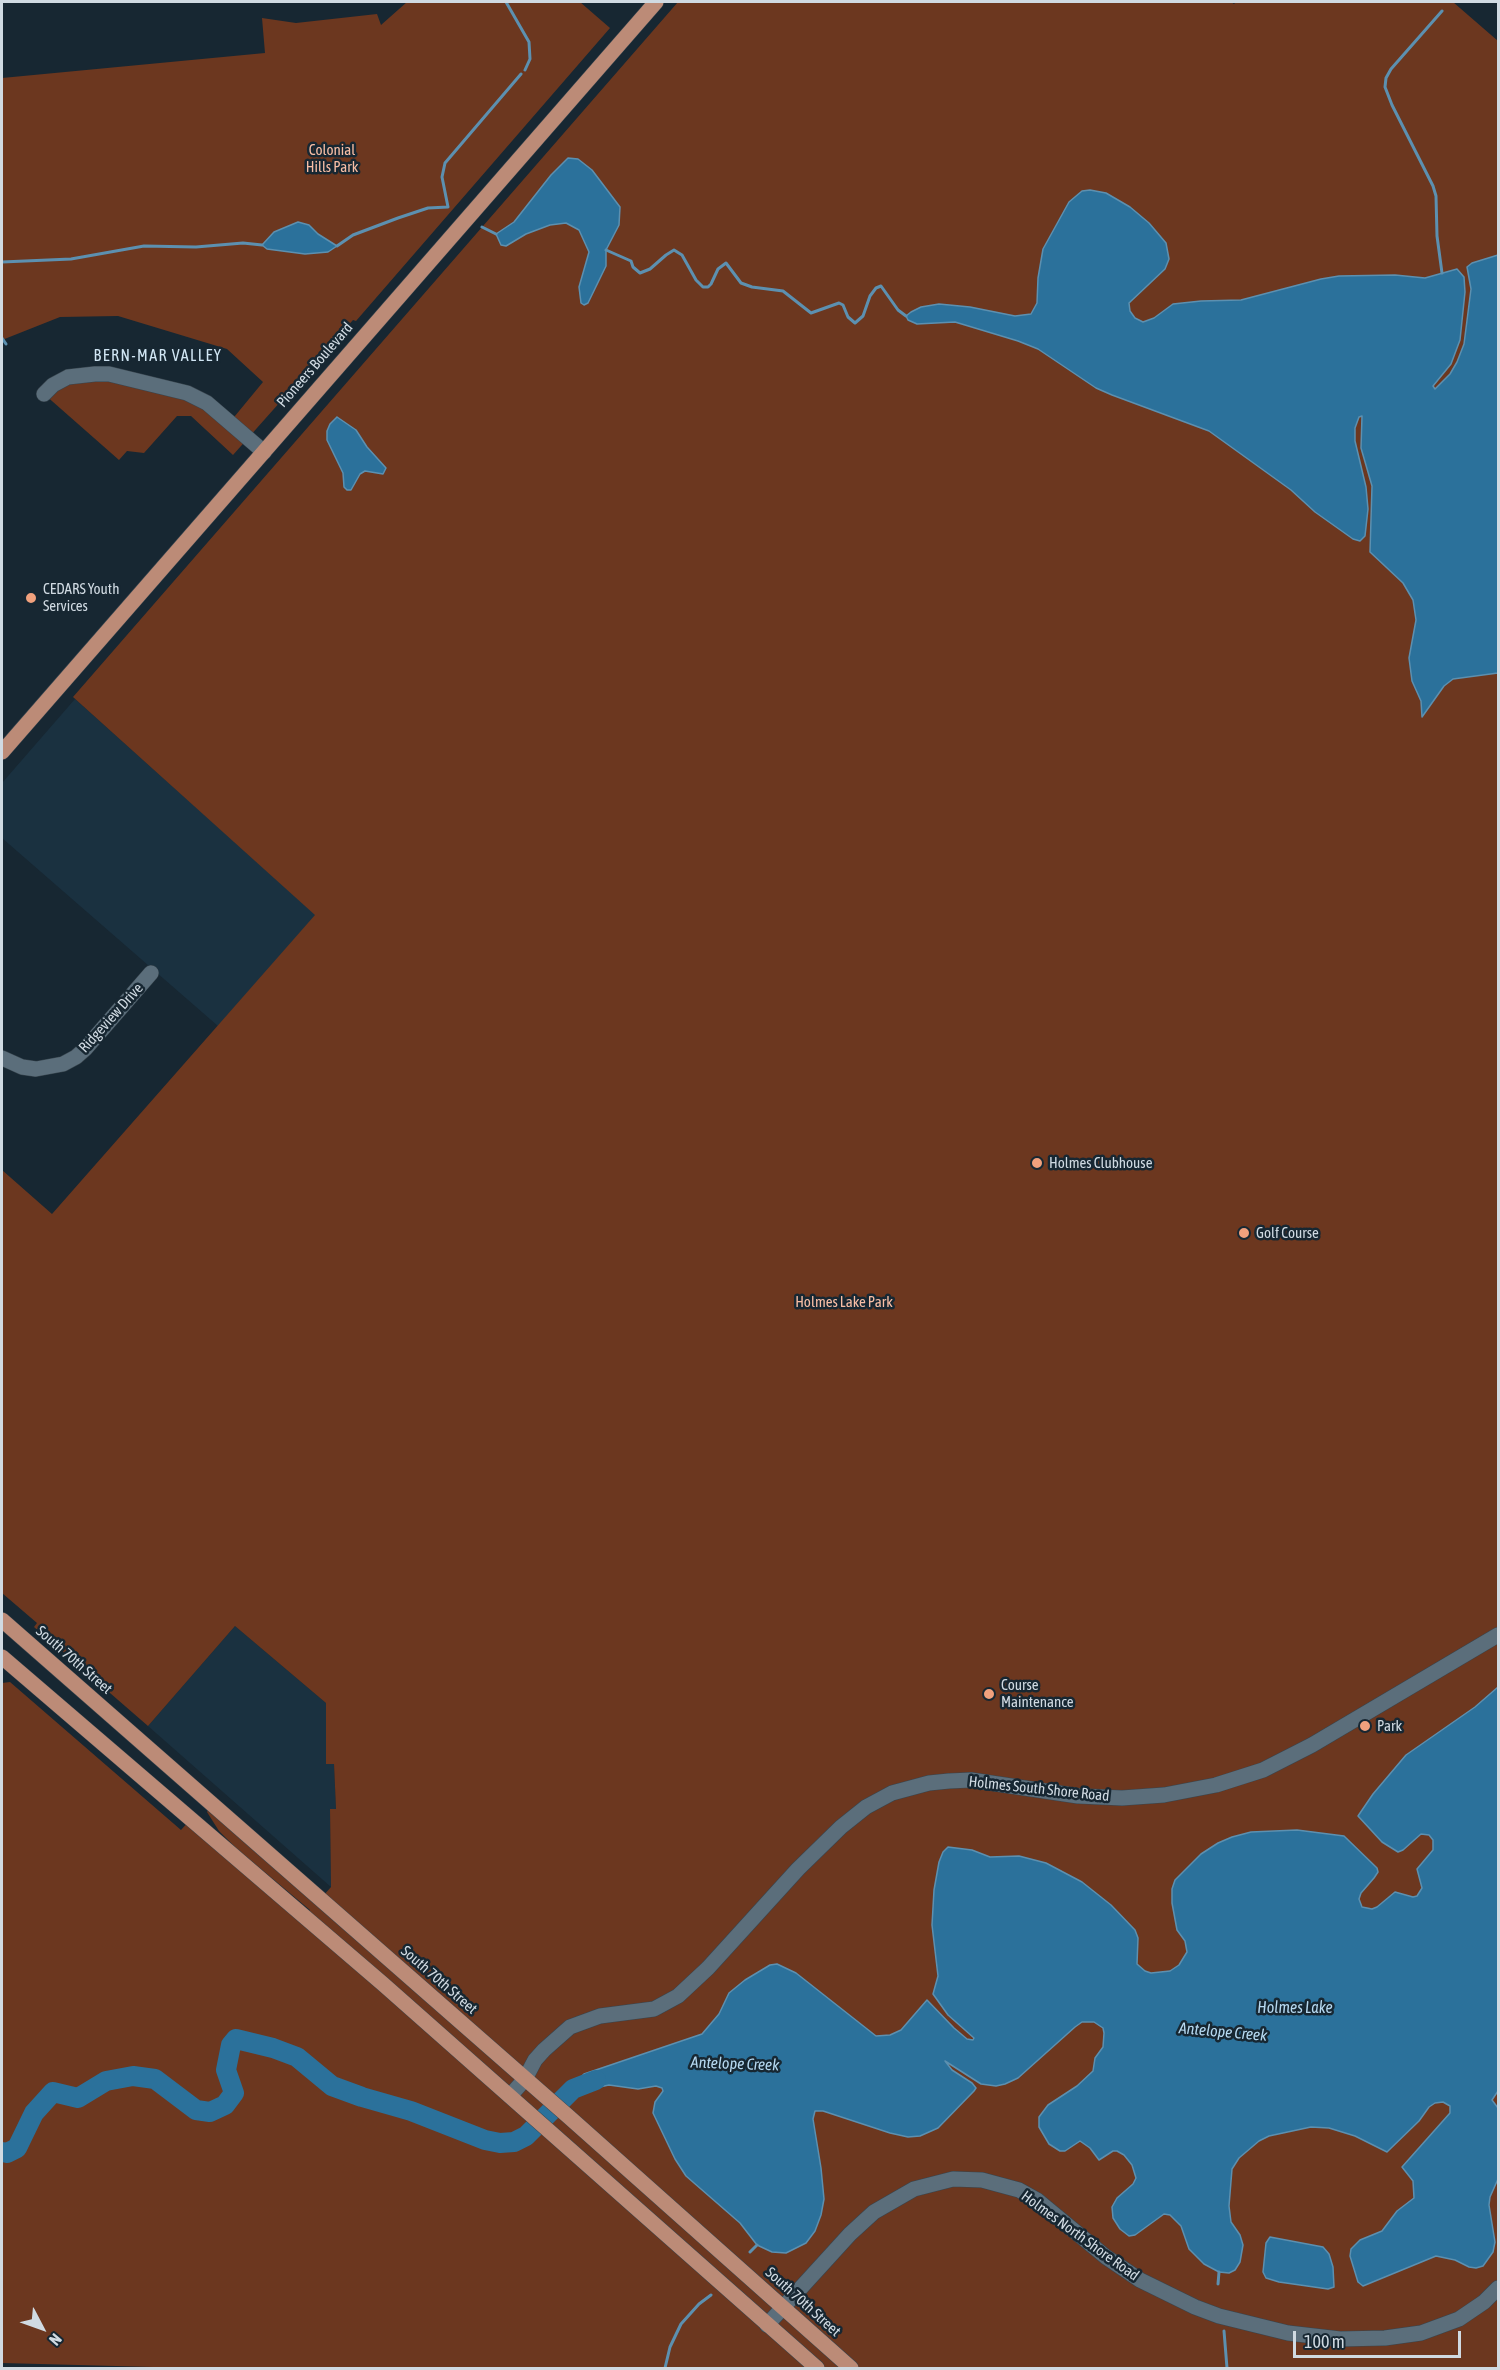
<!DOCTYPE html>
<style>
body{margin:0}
#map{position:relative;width:1500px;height:2370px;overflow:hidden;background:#172732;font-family:"Asap Condensed",sans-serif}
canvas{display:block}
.frame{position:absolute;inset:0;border:3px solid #d0dae2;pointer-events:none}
.north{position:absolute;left:12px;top:2298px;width:60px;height:60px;-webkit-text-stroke:4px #172732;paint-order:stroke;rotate:131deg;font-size:16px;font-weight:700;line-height:24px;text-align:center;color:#d0dae2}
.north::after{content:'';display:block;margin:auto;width:21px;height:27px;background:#d0dae2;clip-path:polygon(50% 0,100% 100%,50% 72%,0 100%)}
.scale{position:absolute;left:1293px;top:2331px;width:168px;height:27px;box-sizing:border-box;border:3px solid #d0dae2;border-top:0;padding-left:8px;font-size:18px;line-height:21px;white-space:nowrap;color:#d0dae2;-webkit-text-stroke:4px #172732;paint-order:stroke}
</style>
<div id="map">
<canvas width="1500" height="2370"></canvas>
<div class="frame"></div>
<div class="north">N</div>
<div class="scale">100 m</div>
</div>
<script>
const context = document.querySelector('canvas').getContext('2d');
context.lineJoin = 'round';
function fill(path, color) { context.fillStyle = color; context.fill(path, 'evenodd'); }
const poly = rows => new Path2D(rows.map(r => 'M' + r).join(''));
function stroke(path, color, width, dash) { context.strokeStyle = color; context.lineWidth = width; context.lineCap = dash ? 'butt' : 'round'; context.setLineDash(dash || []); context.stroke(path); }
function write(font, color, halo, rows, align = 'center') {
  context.font = font + ' "Asap Condensed",sans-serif'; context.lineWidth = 5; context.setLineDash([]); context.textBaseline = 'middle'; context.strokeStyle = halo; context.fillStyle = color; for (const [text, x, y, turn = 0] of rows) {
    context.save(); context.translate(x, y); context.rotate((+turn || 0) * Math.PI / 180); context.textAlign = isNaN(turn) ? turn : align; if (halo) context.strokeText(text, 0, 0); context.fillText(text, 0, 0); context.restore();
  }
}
fill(poly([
 [75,699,316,915,218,1026,2,838,2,783],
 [235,1626,326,1703,326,1764,334,1764,336,1809,330,1810,331,1887,148,1726]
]), '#1a3140');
fill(poly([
 [407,2,580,2,610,28,356,321,353,320,233,455,191,416,177,416,144,453,127,451,119,460,44,394,78,375,187,393,230,422,263,382,227,349,118,316,60,317,2,340,2,78,265,53,262,18,296,23,377,14,381,25],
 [678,2,1231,2,1234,4,1236,2,1453,2,1498,41,1498,2368,191,2368,2,2363,2,1683,10,1682,181,1830,190,1820,304,1917,310,1910,237,1849,219,1831,207,1812,208,1810,316,1904,331,1887,330,1809,336,1809,334,1764,326,1764,326,1703,235,1626,148,1726,34,1627,37,1623,2,1593,2,1170,52,1214,315,915,73,697]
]), '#6c371f');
const water = poly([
 [568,158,578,159,592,170,620,207,619,225,606,250,606,266,588,303,584,305,581,303,579,287,589,252,579,230,566,223,550,225,526,234,506,246,501,245,496,234,514,222,551,175,568,158],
 [1090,190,1106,193,1130,207,1149,223,1166,243,1169,259,1165,269,1129,303,1130,311,1135,318,1143,322,1154,318,1173,304,1201,301,1241,300,1321,279,1339,276,1395,275,1425,278,1457,269,1464,277,1465,292,1460,340,1451,364,1433,386,1435,389,1450,374,1457,362,1464,344,1471,289,1467,267,1472,263,1498,255,1498,673,1453,679,1444,686,1422,717,1421,701,1412,681,1409,658,1416,620,1413,600,1403,583,1370,552,1372,486,1361,448,1362,416,1359,417,1355,428,1355,441,1366,487,1368,509,1365,536,1360,541,1353,539,1315,512,1291,490,1209,431,1112,395,1096,388,1038,349,1018,341,955,322,917,324,908,320,906,316,911,312,921,307,939,304,970,307,1015,316,1031,314,1037,303,1038,278,1043,249,1069,202,1082,191,1090,190],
 [298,222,309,225,318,234,337,246,328,252,305,254,267,249,262,245,274,232,298,222],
 [337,417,356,430,367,447,386,468,383,474,365,471,360,474,351,490,347,490,344,487,343,473,327,440,327,431,330,424,337,417],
 [1498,1687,1498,2091,1492,2100,1498,2108,1498,2179,1490,2197,1489,2205,1495,2242,1493,2252,1483,2266,1476,2268,1469,2267,1455,2260,1436,2256,1363,2286,1358,2282,1350,2256,1351,2249,1360,2240,1382,2231,1397,2211,1414,2198,1413,2181,1402,2167,1450,2113,1450,2106,1443,2102,1435,2103,1429,2107,1419,2121,1387,2152,1355,2136,1329,2128,1311,2127,1269,2136,1259,2141,1239,2158,1232,2169,1229,2206,1231,2222,1240,2235,1243,2245,1240,2262,1235,2270,1229,2273,1219,2272,1204,2264,1189,2249,1181,2226,1170,2215,1164,2214,1135,2235,1129,2236,1120,2229,1113,2218,1112,2207,1117,2198,1133,2184,1136,2178,1132,2165,1124,2155,1117,2151,1113,2151,1099,2160,1090,2148,1080,2141,1065,2151,1060,2151,1049,2144,1039,2127,1039,2117,1048,2105,1077,2086,1093,2071,1095,2058,1103,2047,1104,2033,1103,2028,1094,2022,1082,2022,1075,2027,1018,2078,1005,2084,996,2086,981,2084,945,2061,952,2070,972,2083,976,2088,974,2091,938,2128,920,2136,908,2137,890,2133,823,2111,815,2111,813,2119,821,2168,824,2199,821,2215,815,2231,806,2243,786,2253,772,2252,757,2245,740,2223,686,2176,675,2159,653,2113,655,2102,663,2091,662,2088,656,2086,638,2089,609,2085,580,2091,573,2089,574,2084,584,2074,702,2034,719,2014,729,1993,745,1980,770,1965,777,1964,796,1973,876,2036,890,2035,901,2030,927,2000,954,2028,967,2039,973,2040,974,2038,948,2015,933,1994,938,1976,932,1925,934,1890,939,1862,943,1852,948,1847,972,1850,990,1857,1019,1856,1046,1863,1082,1882,1111,1905,1135,1930,1138,1938,1137,1964,1145,1971,1151,1973,1170,1971,1179,1965,1187,1952,1185,1941,1177,1930,1172,1903,1172,1889,1175,1880,1201,1854,1218,1843,1232,1837,1251,1832,1297,1830,1344,1836,1377,1868,1378,1872,1374,1878,1361,1893,1359,1899,1362,1907,1372,1909,1377,1907,1395,1892,1413,1897,1417,1896,1422,1888,1417,1869,1433,1850,1433,1840,1429,1835,1421,1834,1403,1850,1398,1852,1382,1842,1358,1816,1373,1794,1406,1755,1475,1707,1498,1687],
 [1270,2237,1323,2247,1329,2254,1333,2267,1334,2287,1328,2289,1279,2282,1266,2278,1263,2272,1266,2243,1270,2237]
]);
fill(water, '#2b719b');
stroke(water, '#5c90b0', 1.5);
stroke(poly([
 [506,2,529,42,530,59,525,70],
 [482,227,496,234],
 [337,246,353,235,398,218,428,208,448,207,442,177,445,163,521,74],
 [606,250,631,261,633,267,640,273,650,269,666,255,674,250,682,255,696,280,703,287,708,287,711,284,718,269,726,263,741,283,752,287,783,291,811,313,839,303,843,305,848,317,855,323,863,316,870,296,876,288,881,286,898,310,906,316],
 [2,262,71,259,144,246,196,247,243,243,262,245],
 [1442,273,1437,236,1436,196,1433,186,1392,105,1385,87,1386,78,1391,69,1442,11],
 [2,338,6,344],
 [750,2252,757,2245],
 [1218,2284,1219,2272],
 [1224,2331,1227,2368],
 [665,2368,670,2347,681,2324,699,2304,711,2295]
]), '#5c90b0', 3);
stroke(poly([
 [2,2152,7,2153,17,2148,34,2113,53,2092,78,2098,106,2081,133,2076,155,2079,196,2110,210,2112,225,2105,234,2093,226,2070,231,2045,236,2039,273,2048,297,2057,332,2086,362,2097,411,2111,485,2140,500,2143,514,2142,526,2136,573,2089,596,2080]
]), '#2b719b', 20);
const minor = poly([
 [44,394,53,385,68,377,95,374,109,374,187,393,207,403,264,452],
 [2,1058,22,1067,36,1069,63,1064,76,1057,85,1049,151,973],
 [510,2096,525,2079,535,2060,544,2050,570,2027,600,2016,654,2009,678,1996,708,1968,798,1869,841,1827,866,1807,892,1793,929,1783,949,1781,971,1780,1078,1796,1122,1798,1164,1795,1216,1785,1263,1770,1312,1745,1498,1635],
 [767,2325,850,2234,874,2212,914,2189,953,2179,982,2180,1019,2190,1037,2200,1106,2257,1140,2280,1195,2307,1219,2316,1288,2333,1340,2339,1385,2338,1421,2333,1459,2319,1484,2302,1498,2288]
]);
const major = poly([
 [2,752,656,2],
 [2,1620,569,2117,851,2368],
 [2,1657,383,1984,817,2368]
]);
stroke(minor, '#38454e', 16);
stroke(major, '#38454e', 16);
stroke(minor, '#5b6e7b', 15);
stroke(major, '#bc8b77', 15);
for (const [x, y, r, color] of [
 [31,598,6,"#f1a17d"],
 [1037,1163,6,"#f1a17d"],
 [1244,1233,6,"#f1a17d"],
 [989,1694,6,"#f1a17d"],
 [1365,1726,6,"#f1a17d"]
]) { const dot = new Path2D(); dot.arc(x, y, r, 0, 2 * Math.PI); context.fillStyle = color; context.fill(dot); stroke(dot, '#172732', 2); }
write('15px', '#f8bea5', '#172732', [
 ["Colonial",332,150],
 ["Hills Park",332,167],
 ["Holmes Lake Park",844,1302]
]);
write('15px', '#d0dae2', '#172732', [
 ["Pioneers Boulevard",315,365,-49],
 ["Ridgeview Drive",111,1018,-48],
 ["South 70th Street",74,1660,41],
 ["Holmes South Shore Road",1039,1789,6],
 ["South 70th Street",439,1980,41],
 ["Holmes North Shore Road",1080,2236,36],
 ["South 70th Street",803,2302,42]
]);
write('15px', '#d0dae2', '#172732', [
 ["CEDARS Youth",43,589],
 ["Services",43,606],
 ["Holmes Clubhouse",1049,1163],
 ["Golf Course",1256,1233],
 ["Course",1001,1685],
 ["Maintenance",1001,1702],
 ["Park",1377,1726]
], 'left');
context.letterSpacing = '1.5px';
write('16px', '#d1e6f4', '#172732', [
 ["BERN-MAR VALLEY",158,356]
]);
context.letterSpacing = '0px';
write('italic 16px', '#b6d9f1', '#172732', [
 ["Holmes Lake",1295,2008],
 ["Antelope Creek",1223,2032,5],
 ["Antelope Creek",735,2064,2]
]);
</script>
